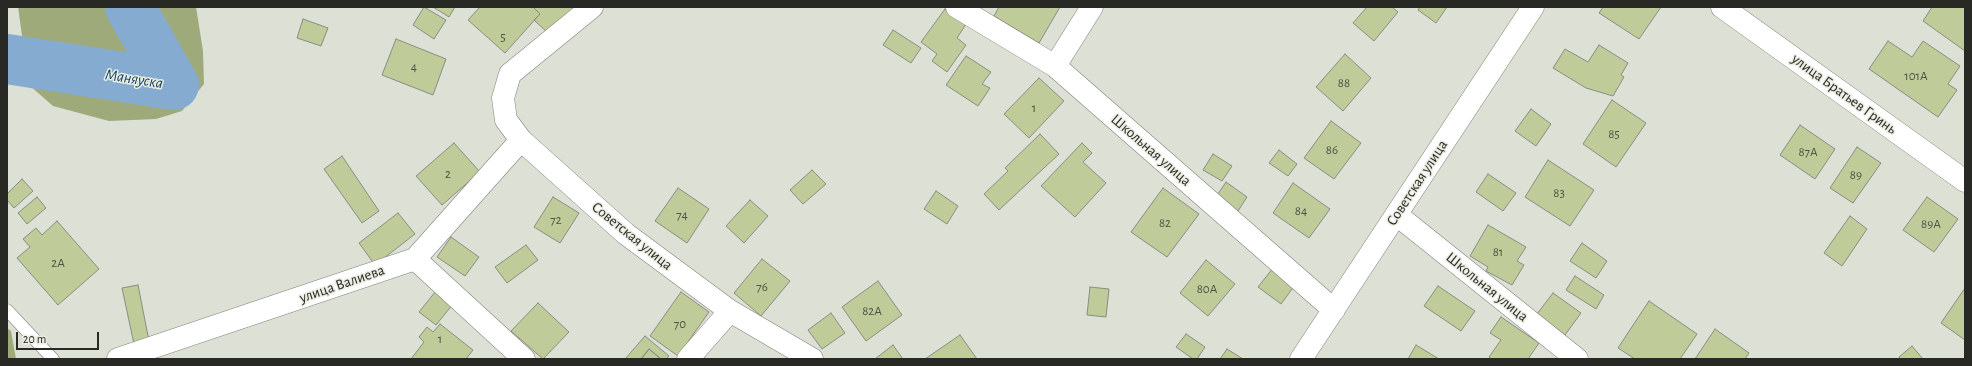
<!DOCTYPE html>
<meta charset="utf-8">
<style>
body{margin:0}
#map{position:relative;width:1972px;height:366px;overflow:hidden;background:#dde0d5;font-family:"Alegreya Sans",sans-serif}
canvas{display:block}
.frame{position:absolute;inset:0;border:8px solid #282925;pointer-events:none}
.scale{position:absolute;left:16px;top:332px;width:83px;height:18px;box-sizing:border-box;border:2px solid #282925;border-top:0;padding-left:5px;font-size:12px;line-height:14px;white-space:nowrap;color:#282925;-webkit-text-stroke:3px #eaede2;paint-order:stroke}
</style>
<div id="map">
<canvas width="1972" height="366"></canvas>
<div class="frame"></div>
<div class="scale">20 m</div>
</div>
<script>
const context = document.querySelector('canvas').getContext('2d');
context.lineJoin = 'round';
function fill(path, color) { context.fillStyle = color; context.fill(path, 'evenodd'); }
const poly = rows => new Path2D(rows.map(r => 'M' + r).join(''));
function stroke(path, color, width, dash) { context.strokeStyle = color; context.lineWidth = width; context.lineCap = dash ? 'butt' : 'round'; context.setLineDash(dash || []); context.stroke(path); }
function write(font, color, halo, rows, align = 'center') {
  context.font = font + ' "Alegreya Sans",sans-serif'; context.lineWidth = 3; context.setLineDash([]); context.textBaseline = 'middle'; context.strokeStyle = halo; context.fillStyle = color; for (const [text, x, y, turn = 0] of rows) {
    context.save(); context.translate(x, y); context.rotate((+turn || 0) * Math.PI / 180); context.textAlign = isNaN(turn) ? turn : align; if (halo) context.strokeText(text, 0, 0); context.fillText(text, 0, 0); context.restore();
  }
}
fill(poly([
 [18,7,196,7,203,51,204,84,182,111,156,119,109,121,53,106,29,85],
 [7,328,11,331,16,359,7,359]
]), '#9faa7a');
stroke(poly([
 [7,59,174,85,130,7]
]), '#85acd0', 50);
const building = poly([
 [424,7,446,20,434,39,413,25,424,7],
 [433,7,455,7,449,17,433,7],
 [480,7,533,7,540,14,505,53,468,20,480,7],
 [533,7,571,7,573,9,548,33,534,20,540,14,533,7],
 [999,7,1060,7,1039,43,994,16,999,7],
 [1367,7,1392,7,1398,12,1374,41,1353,23,1367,7],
 [1420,7,1447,7,1436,23,1418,10,1420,7],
 [1603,7,1661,7,1639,39,1599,13,1603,7],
 [1932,7,1965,7,1965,51,1923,21,1932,7],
 [945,9,966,24,957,38,966,45,947,72,932,61,937,54,921,42,945,9],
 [303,19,328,28,321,46,297,38,303,19],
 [893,30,921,48,911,63,883,45,893,30],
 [396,39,446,59,433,95,382,75,396,39],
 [1888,41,1912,57,1923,41,1960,66,1948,84,1957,90,1938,117,1869,69,1888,41],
 [1599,45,1628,63,1621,75,1624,77,1613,96,1586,88,1553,68,1565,49,1588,62,1599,45],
 [1345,54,1371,78,1343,111,1316,87,1345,54],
 [966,56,991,72,982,84,990,88,978,106,946,85,966,56],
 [1039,78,1064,101,1029,138,1004,114,1039,78],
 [1612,100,1646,123,1616,167,1583,144,1612,100],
 [1531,109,1551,124,1536,146,1515,131,1531,109],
 [1331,121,1361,143,1334,179,1304,158,1331,121],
 [1800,125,1835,149,1815,179,1780,155,1800,125],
 [1040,134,1059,154,999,210,984,194,1008,171,1005,168,1040,134],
 [454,143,480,172,442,205,416,176,454,143],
 [1082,143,1092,153,1083,162,1106,183,1075,217,1041,186,1082,143],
 [1857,147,1881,163,1853,203,1830,188,1857,147],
 [1279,150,1297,164,1288,176,1269,163,1279,150],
 [1213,154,1232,166,1222,181,1203,170,1213,154],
 [342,156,379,211,362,223,324,169,342,156],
 [1548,160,1594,190,1570,226,1525,197,1548,160],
 [812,170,826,184,803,204,790,190,812,170],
 [1488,174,1516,193,1503,211,1476,192,1488,174],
 [22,179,33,191,14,208,7,200,7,194,22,179],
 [1226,182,1247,197,1238,211,1216,197,1226,182],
 [1293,183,1330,209,1309,238,1273,213,1293,183],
 [678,188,709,209,687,243,655,221,678,188],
 [1163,188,1199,214,1167,257,1131,232,1163,188],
 [936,191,958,206,947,224,924,209,936,191],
 [37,197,46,208,27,224,18,213,37,197],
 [553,197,579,213,560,243,534,227,553,197],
 [1927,197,1958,219,1934,252,1903,230,1927,197],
 [750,200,768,216,744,243,726,226,750,200],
 [398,213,415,234,375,265,359,243,398,213],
 [1850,216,1867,229,1842,266,1824,253,1850,216],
 [57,221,99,269,58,305,17,258,30,247,23,239,36,228,42,235,57,221],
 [1488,225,1526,247,1517,261,1524,265,1512,285,1486,271,1488,267,1470,256,1488,225],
 [451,237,479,257,465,276,437,257,451,237],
 [1582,243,1607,261,1596,278,1570,261,1582,243],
 [526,245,538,260,507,283,495,267,526,245],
 [762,259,790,281,761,316,734,293,762,259],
 [1206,260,1235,284,1208,316,1180,293,1206,260],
 [1273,268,1295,285,1281,304,1258,287,1273,268],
 [1575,276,1604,295,1596,309,1566,290,1575,276],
 [878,281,902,315,866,341,842,307,878,281],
 [138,285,149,341,134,344,122,288,138,285],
 [1438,286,1475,311,1461,331,1424,306,1438,286],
 [1090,287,1109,289,1106,317,1087,315,1090,287],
 [1965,288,1965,340,1941,323,1965,288],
 [436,291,453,304,436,325,419,312,436,291],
 [681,292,709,312,678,356,650,336,681,292],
 [1553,293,1581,313,1565,335,1537,314,1553,293],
 [1649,301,1697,334,1680,359,1635,359,1618,348,1649,301],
 [538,303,569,332,543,359,511,331,538,303],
 [831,313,845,333,822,349,808,330,831,313],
 [1501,317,1539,343,1528,359,1492,359,1489,357,1501,340,1490,333,1501,317],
 [440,324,473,350,466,359,411,359,424,342,419,337,427,327,433,332,440,324],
 [1715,329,1749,353,1745,359,1695,359,1715,329],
 [1186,334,1205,347,1197,359,1193,359,1176,347,1186,334],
 [960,335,977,359,925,359,960,335],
 [645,336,669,356,666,359,661,359,649,349,641,359,625,359,645,336],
 [893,345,903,359,875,359,893,345],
 [1416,345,1439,359,1408,359,1416,345],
 [1912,346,1923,359,1900,359,1899,357,1912,346],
 [649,349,661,359,641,359,649,349],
 [1227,349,1243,359,1220,359,1227,349]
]);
fill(building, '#c0cb9a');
stroke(building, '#898c82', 1);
const lane = poly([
 [7,310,53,359]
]);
const street = poly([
 [592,7,510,74,503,98,506,120,521,140,626,234,730,311,812,359],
 [957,7,1055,66,1334,310],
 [1722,7,1965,181],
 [1055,66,1092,7],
 [1397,215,1577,359],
 [415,259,524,359],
 [118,359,415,259,521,140],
 [688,359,730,311],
 [1301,359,1533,7]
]);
stroke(lane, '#808379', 13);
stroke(street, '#808379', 23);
stroke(lane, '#fff', 12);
stroke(street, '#fff', 22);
write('13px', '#4e5242', null, [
 ["5",503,37],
 ["4",414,67],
 ["101А",1916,76],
 ["88",1344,83],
 ["1",1034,108],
 ["85",1614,134],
 ["86",1332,150],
 ["87А",1808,152],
 ["2",448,174],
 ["89",1856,175],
 ["83",1559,193],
 ["84",1301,211],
 ["74",682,215],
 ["72",556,220],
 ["82",1165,223],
 ["89А",1931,224],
 ["81",1498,252],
 ["2А",58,263],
 ["76",762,287],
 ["80А",1207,289],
 ["82А",872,311],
 ["70",680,324],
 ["1",440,339]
]);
write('15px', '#282925', '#eaede2', [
 ["улица Братьев Гринь",1844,94,36],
 ["Школьная улица",1151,150,41],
 ["Советская улица",1417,183,-57],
 ["Советская улица",632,236,39],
 ["улица Валиева",342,284,-19],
 ["Школьная улица",1487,287,39]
]);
write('italic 16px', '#0a395c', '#eaede2', [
 ["Маняуска",134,79,9]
]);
</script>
